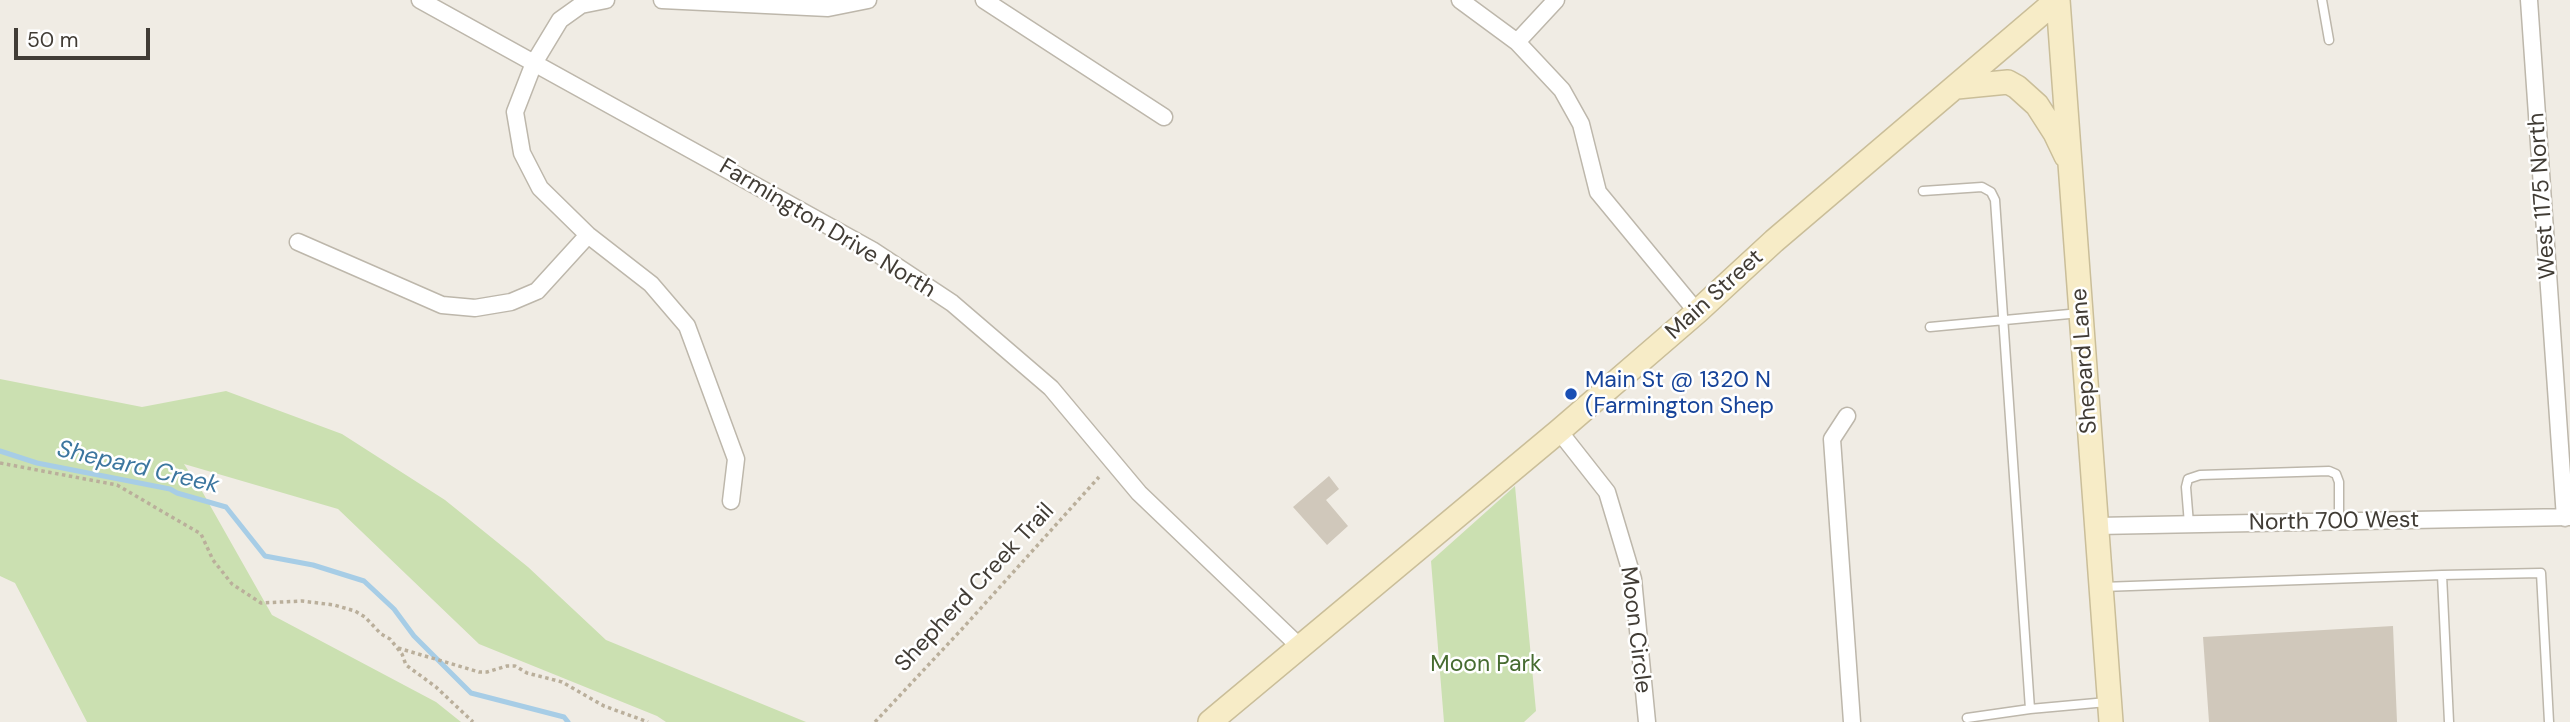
<!DOCTYPE html>
<style>
body{margin:0}
#map{position:relative;width:2570px;height:722px;overflow:hidden;background:#f0ece4;font-family:"DM Sans",sans-serif}
canvas{display:block}
.scale{position:absolute;left:14px;top:28px;width:136px;height:32px;box-sizing:border-box;border:4px solid #413c35;border-top:0;padding-left:9px;font-size:21px;line-height:24px;white-space:nowrap;color:#413c35;-webkit-text-stroke:5px #fff;paint-order:stroke}
</style>
<div id="map">
<canvas width="2570" height="722"></canvas>
<div class="scale">50 m</div>
</div>
<script>
const context = document.querySelector('canvas').getContext('2d');
context.lineJoin = 'round';
function fill(path, color) { context.fillStyle = color; context.fill(path, 'evenodd'); }
const poly = rows => new Path2D(rows.map(r => 'M' + r).join(''));
function stroke(path, color, width, dash) { context.strokeStyle = color; context.lineWidth = width; context.lineCap = dash ? 'butt' : 'round'; context.setLineDash(dash || []); context.stroke(path); }
function write(font, color, halo, rows, align = 'center') {
  context.font = font + ' "DM Sans",sans-serif'; context.lineWidth = 5; context.setLineDash([]); context.textBaseline = 'middle'; context.strokeStyle = halo; context.fillStyle = color; for (const [text, x, y, turn = 0] of rows) {
    context.save(); context.translate(x, y); context.rotate((+turn || 0) * Math.PI / 180); context.textAlign = isNaN(turn) ? turn : align; if (halo) context.strokeText(text, 0, 0); context.fillText(text, 0, 0); context.restore();
  }
}
fill(poly([
 [0,379,142,407,226,391,342,434,445,500,528,567,606,640,806,722,666,722,657,716,479,644,338,509,184,464,203,493,272,615,436,702,461,722,87,722,15,583,0,576],
 [1515,486,1536,711,1524,722,1444,722,1431,561]
]), '#cbe0b1');
stroke(poly([
 [0,451,37,463,170,489,177,493,226,507,265,556,313,565,364,581,394,609,414,636,471,693,564,717,568,722]
]), '#a7cde6', 5);
fill(poly([
 [1329,476,1339,489,1326,500,1348,526,1327,545,1293,507],
 [2393,626,2397,722,2209,722,2203,637]
]), '#d0c8bb');
const lane = poly([
 [2322,0,2329,40],
 [1923,191,1982,187,1991,192,1995,200,2030,709,2107,702],
 [1930,327,2080,313],
 [2189,524,2186,487,2188,479,2200,475,2329,471,2336,474,2339,482,2339,522],
 [2442,575,2541,573,2549,722],
 [2102,587,2442,575,2449,722],
 [1967,718,2030,709]
]);
const street = poly([
 [420,0,872,250,952,303,1051,388,1139,493,1300,647],
 [606,0,581,5,560,20,534,63,515,112,522,153,540,188,588,235,651,284,687,326,736,459,731,501],
 [662,0,828,8,868,0],
 [984,0,1164,117],
 [1460,0,1517,42,1562,90,1581,124,1598,192,1697,312],
 [2529,0,2565,518],
 [1517,42,1556,0],
 [298,242,442,305,475,308,511,302,537,291,588,235],
 [1847,416,1832,439,1852,722],
 [1559,431,1607,492,1633,579,1647,722],
 [2097,526,2570,517]
]);
const secondary = poly([
 [2058,0,2111,722],
 [1957,87,2008,82,2017,87,2037,105,2055,133,2066,156],
 [1210,722,1559,431,1697,312,1774,241,2057,0]
]);
stroke(lane, '#bdb7ab', 11);
stroke(street, '#bdb7ab', 19);
stroke(secondary, '#cabe99', 26);
stroke(poly([
 [0,463,117,485,201,534,213,560,232,584,261,603,302,601,334,605,355,611,365,617,381,634,390,639,402,654,406,665,436,687,473,722],
 [398,648,479,672,487,672,507,666,515,666,527,673,562,682,604,706,648,722],
 [875,722,962,629,1099,477]
]), '#baaf9b', 3.5, [3.5, 3.5]);
stroke(lane, '#fff', 8);
stroke(street, '#fff', 16);
stroke(secondary, '#f7ecc7', 23);
for (const [x, y, r, color] of [
 [1571,394,7,"#1a4fb4"]
]) { const dot = new Path2D(); dot.arc(x, y, r, 0, 2 * Math.PI); context.fillStyle = color; context.fill(dot); stroke(dot, '#fff', 2.5); }
write('23px', '#413c35', '#fff', [
 ["West 1175 North",2543,196,-94],
 ["Farmington Drive North",827,229,31],
 ["Main Street",1715,295,-42],
 ["Shepard Lane",2085,361,-94],
 ["North 700 West",2334,522,-1],
 ["Shepherd Creek Trail",975,588,-47],
 ["Moon Circle",1635,630,83]
]);
write('23px', '#164399', '#fff', [
 ["Main St @ 1320 N",1585,381],
 ["(Farmington Shep",1585,407]
], 'left');
write('23px', '#466b30', '#fff', [
 ["Moon Park",1486,665]
]);
write('italic 24px', '#3c769f', '#fff', [
 ["Shepard Creek",138,468,13]
]);
</script>
